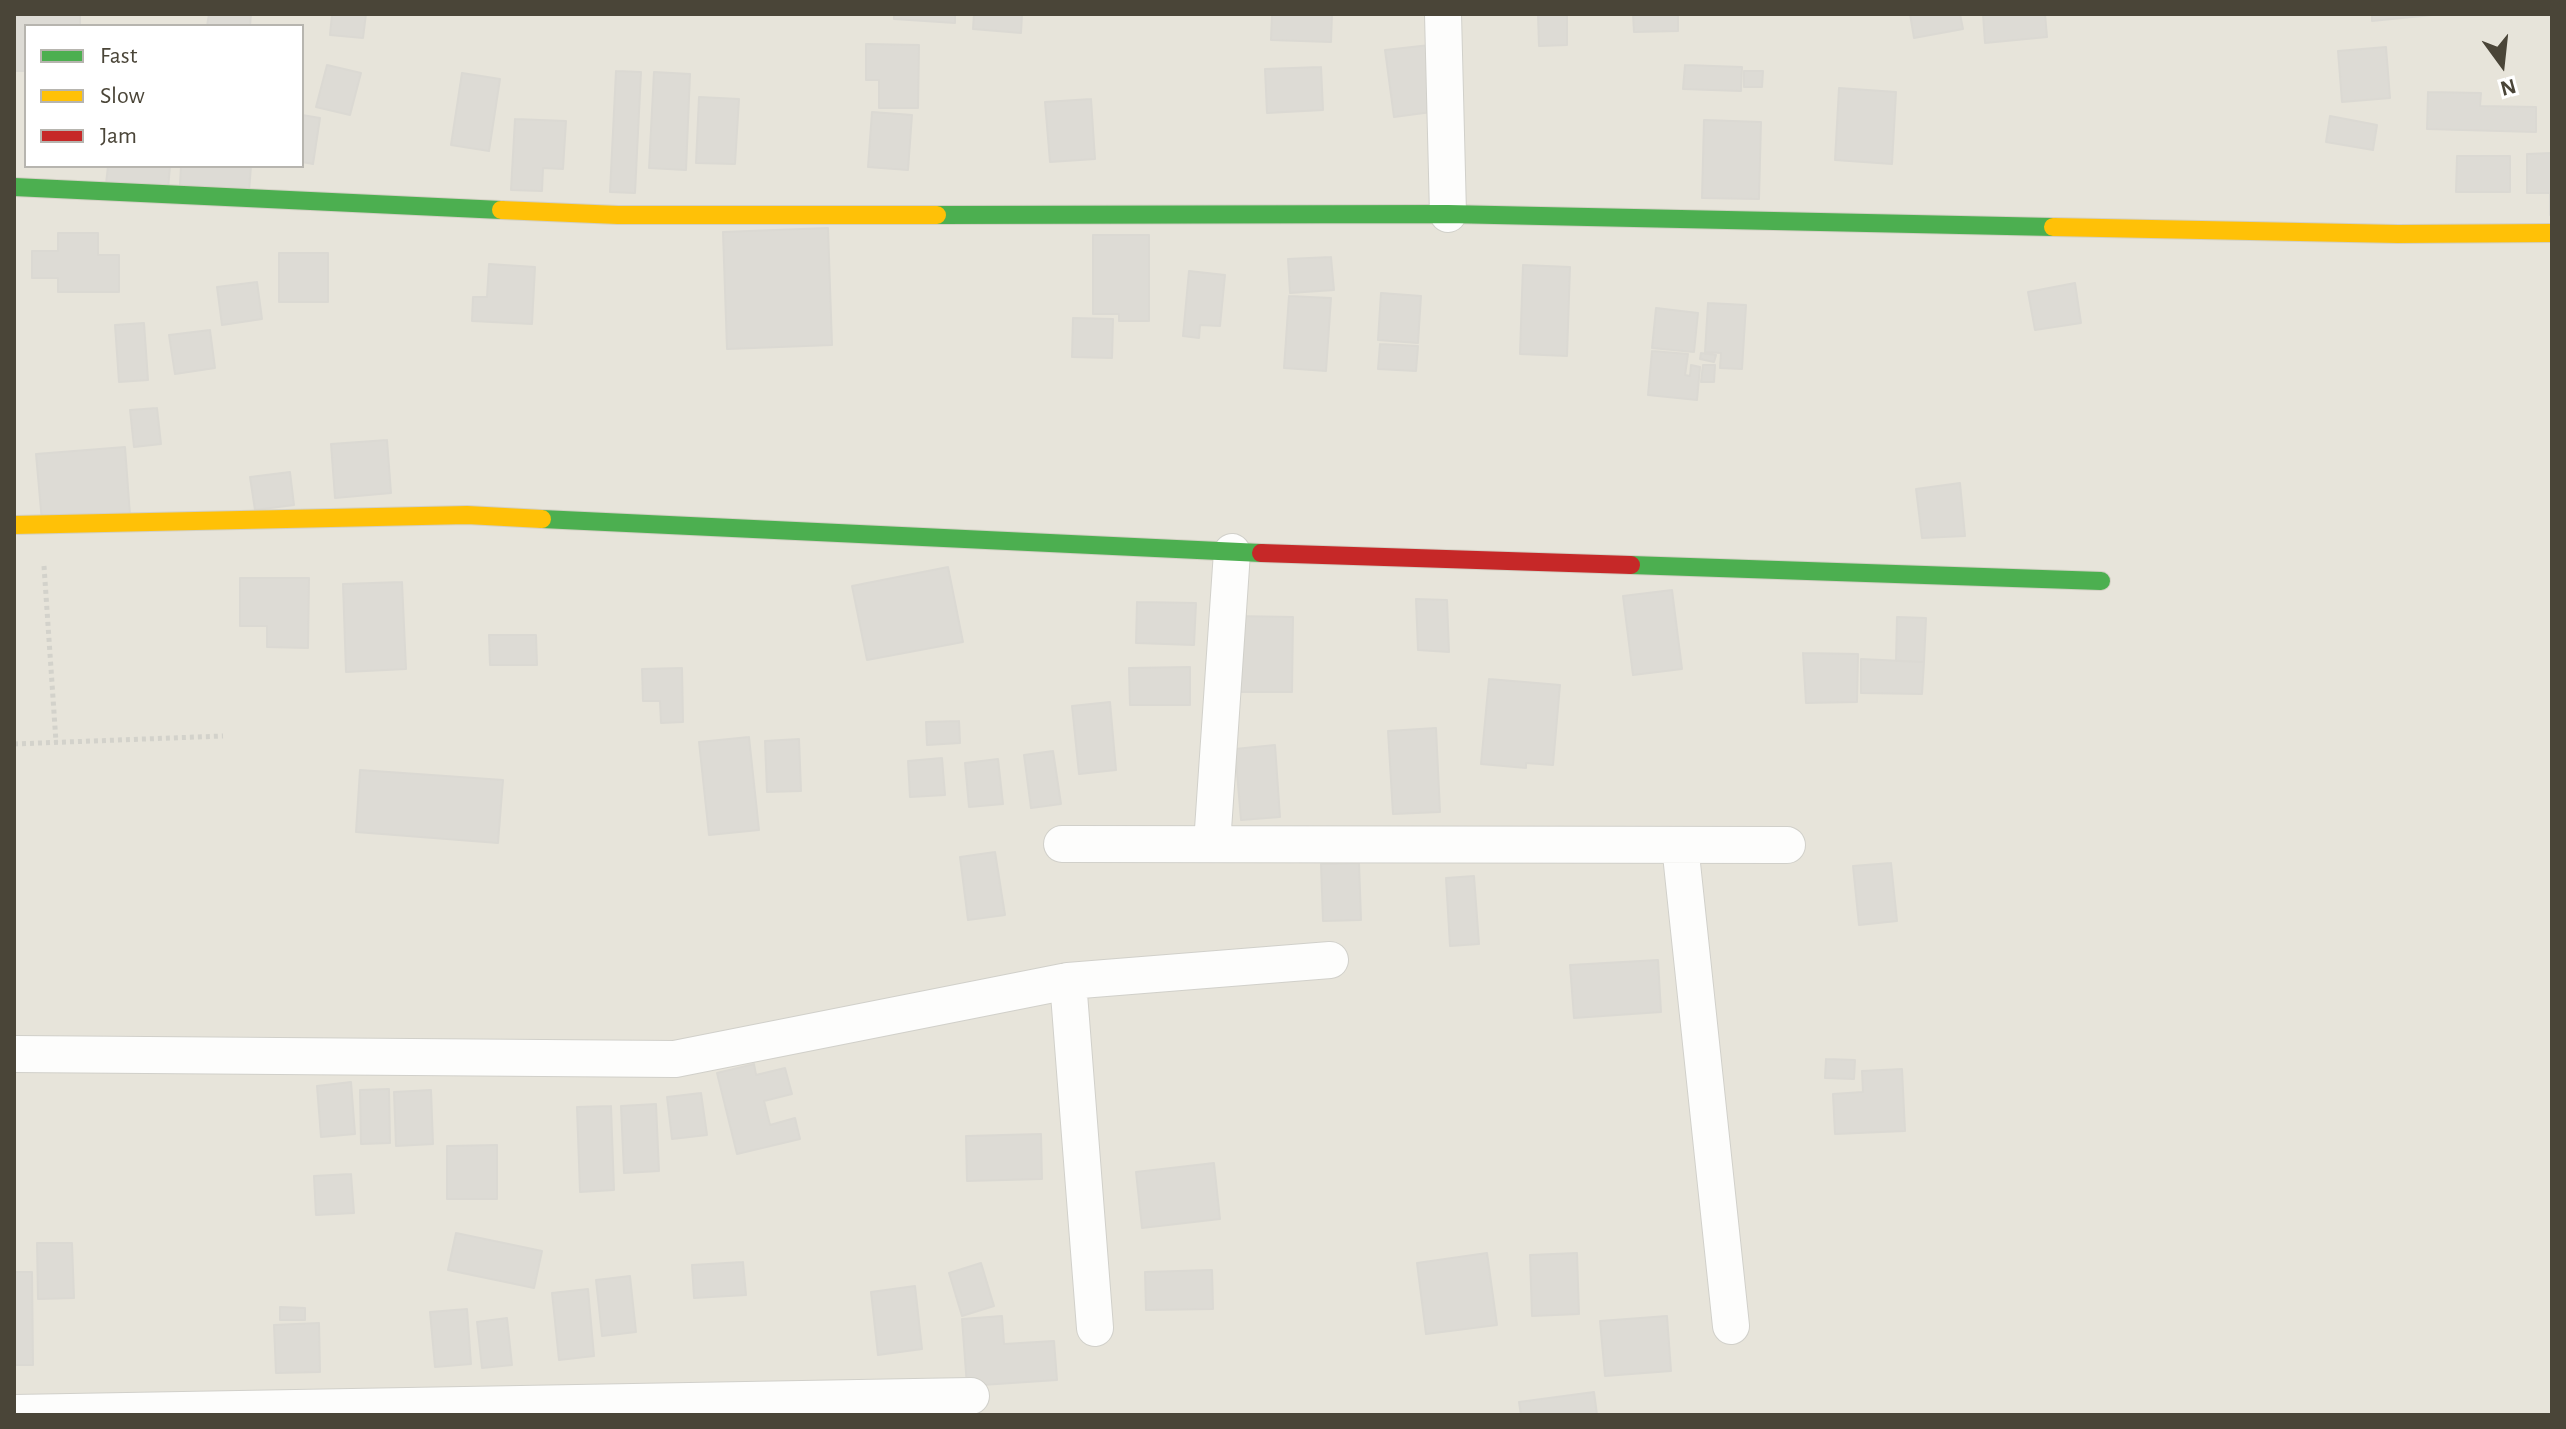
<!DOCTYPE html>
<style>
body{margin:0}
#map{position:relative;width:2566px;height:1429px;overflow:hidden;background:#f3f2ed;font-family:"Alegreya Sans",sans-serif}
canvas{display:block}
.frame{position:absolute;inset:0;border:16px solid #4a4538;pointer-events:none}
.legend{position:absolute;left:24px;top:24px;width:280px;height:144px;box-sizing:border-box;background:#fff;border:2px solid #b7b5af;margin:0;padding:10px 14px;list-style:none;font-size:24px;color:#4a4538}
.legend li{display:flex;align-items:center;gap:16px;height:40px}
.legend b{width:40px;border:2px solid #b7b5af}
.north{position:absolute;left:2462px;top:24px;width:80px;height:80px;-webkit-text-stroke:6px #fff;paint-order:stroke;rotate:165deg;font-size:22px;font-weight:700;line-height:32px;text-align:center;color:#4a4538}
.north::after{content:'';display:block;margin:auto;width:28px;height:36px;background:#4a4538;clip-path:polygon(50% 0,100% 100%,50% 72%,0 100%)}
</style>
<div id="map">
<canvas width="2566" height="1429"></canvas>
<div class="frame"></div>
<ul class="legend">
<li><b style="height:10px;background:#4caf50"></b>Fast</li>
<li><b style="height:10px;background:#ffc107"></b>Slow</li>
<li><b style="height:10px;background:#c62828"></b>Jam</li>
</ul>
<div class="north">N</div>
</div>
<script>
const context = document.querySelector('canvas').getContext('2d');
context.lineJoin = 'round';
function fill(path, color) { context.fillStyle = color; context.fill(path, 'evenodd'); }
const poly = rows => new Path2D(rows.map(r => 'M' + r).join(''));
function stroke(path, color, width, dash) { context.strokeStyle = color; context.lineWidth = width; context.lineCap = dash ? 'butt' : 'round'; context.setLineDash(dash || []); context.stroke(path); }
fill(poly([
 [14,14,2552,14,2552,1415,14,1415],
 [26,26,302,26,302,166,26,166]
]), '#e7e4da');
const building = poly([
 [14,14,80,14,80,26,26,26,26,71,14,71,14,14],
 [209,14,251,14,250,26,207,26,209,14],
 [332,14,366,14,363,38,330,35,332,14],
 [894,14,955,14,955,23,894,19,894,14],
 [974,14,1022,14,1021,33,973,29,974,14],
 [1272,14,1332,14,1331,42,1271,40,1272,14],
 [1538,14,1567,14,1567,45,1539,46,1538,14],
 [1633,14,1678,14,1678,31,1634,32,1633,14],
 [1910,14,1960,14,1963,29,1914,38,1910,14],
 [1983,14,2045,14,2047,37,1985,43,1983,14],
 [2372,14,2442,14,2372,21,2372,14],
 [866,44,919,45,918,108,879,108,879,80,866,80,866,44],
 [1430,45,1439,111,1394,117,1385,50,1430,45],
 [2386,47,2390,98,2342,102,2338,51,2386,47],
 [327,65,361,73,350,115,316,107,327,65],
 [1685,65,1742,67,1741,91,1683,89,1685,65],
 [1321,67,1323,110,1267,113,1265,69,1321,67],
 [616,71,641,72,635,193,610,192,616,71],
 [1744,71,1763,71,1762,87,1744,87,1744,71],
 [654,72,690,74,686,170,649,168,654,72],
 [462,73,500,79,489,151,451,145,462,73],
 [1839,88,1896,92,1892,164,1835,160,1839,88],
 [2428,92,2481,93,2480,106,2536,107,2536,132,2427,129,2428,92],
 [699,97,739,99,735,164,696,163,699,97],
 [1091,99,1095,159,1050,162,1045,102,1091,99],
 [872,112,912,115,908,170,868,167,872,112],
 [302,115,320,118,313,164,302,162,302,115],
 [2330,116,2377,125,2373,150,2326,142,2330,116],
 [515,119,566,121,563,169,543,168,542,191,511,190,515,119],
 [1704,120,1761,122,1759,199,1702,198,1704,120],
 [2552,153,2552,215,2550,215,2550,193,2527,193,2527,154,2552,153],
 [2457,156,2510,156,2510,192,2456,192,2457,156],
 [108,166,170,166,168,189,106,184,108,166],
 [181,166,251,166,249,191,180,185,181,166],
 [828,228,832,345,727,349,723,232,828,228],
 [58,233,98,233,98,255,119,255,119,292,58,292,58,278,32,278,32,251,58,251,58,233],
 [1093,235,1149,235,1149,321,1119,321,1119,314,1093,314,1093,235],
 [279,253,328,253,328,302,279,302,279,253],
 [1331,257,1334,290,1290,293,1288,259,1331,257],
 [489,264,535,267,532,324,472,321,473,297,487,297,489,264],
 [1523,265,1570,267,1567,356,1520,354,1523,265],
 [1189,271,1225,275,1220,326,1200,325,1199,338,1183,336,1189,271],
 [257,282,262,319,222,325,217,287,257,282],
 [2075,283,2081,323,2035,330,2028,292,2075,283],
 [1381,293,1421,296,1418,343,1378,340,1381,293],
 [1289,296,1331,298,1326,371,1284,368,1289,296],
 [1708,303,1746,305,1742,369,1720,368,1721,353,1705,352,1708,303],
 [1656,308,1698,313,1694,352,1652,348,1656,308],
 [1073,318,1113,319,1112,358,1072,357,1073,318],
 [144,323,148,380,119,382,115,325,144,323],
 [210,330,215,368,175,374,169,335,210,330],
 [1380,344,1418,346,1416,371,1378,369,1380,344],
 [1652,351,1688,354,1685,375,1690,376,1691,365,1700,367,1697,400,1648,395,1652,351],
 [1701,353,1716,355,1714,362,1700,359,1701,353],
 [1703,365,1715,365,1714,382,1701,382,1703,365],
 [157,408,161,444,134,447,130,410,157,408],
 [387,440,391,493,335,498,331,444,387,440],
 [125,447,130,515,42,522,36,454,125,447],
 [290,472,294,505,255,510,250,477,290,472],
 [1960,483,1965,536,1922,538,1916,489,1960,483],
 [948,567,963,642,867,660,852,586,948,567],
 [240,578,309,578,308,648,267,647,267,626,240,626,240,578],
 [402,582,406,669,346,672,343,584,402,582],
 [1672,590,1682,669,1633,675,1623,596,1672,590],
 [1416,599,1447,600,1449,652,1418,650,1416,599],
 [1137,602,1196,603,1194,645,1136,643,1137,602],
 [1231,616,1293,617,1292,692,1230,692,1231,616],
 [1897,617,1926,618,1924,662,1896,661,1897,617],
 [489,635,536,635,537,665,490,665,489,635],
 [1803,653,1858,654,1857,702,1806,703,1803,653],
 [1861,659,1924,662,1922,694,1861,693,1861,659],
 [1190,667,1190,705,1130,705,1129,668,1190,667],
 [682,668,683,722,661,723,660,701,643,701,642,669,682,668],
 [1489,679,1560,685,1553,765,1526,763,1526,768,1481,764,1489,679],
 [1110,702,1116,770,1079,774,1072,706,1110,702],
 [959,721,960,743,927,745,926,722,959,721],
 [1436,728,1440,812,1393,814,1388,731,1436,728],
 [749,737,759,830,709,835,699,742,749,737],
 [799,739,801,791,767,792,765,741,799,739],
 [1275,745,1280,817,1241,820,1235,749,1275,745],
 [1053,751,1061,804,1031,808,1024,755,1053,751],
 [942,758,945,795,910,797,908,761,942,758],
 [998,759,1003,804,969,807,965,763,998,759],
 [360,770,503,780,498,843,356,832,360,770],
 [995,852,1005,915,968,920,960,857,995,852],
 [1359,863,1361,920,1323,921,1321,864,1359,863],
 [1891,863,1897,921,1859,925,1853,866,1891,863],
 [1474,876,1479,944,1450,946,1446,878,1474,876],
 [1658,960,1661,1012,1574,1018,1570,965,1658,960],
 [1826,1059,1855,1060,1854,1079,1825,1078,1826,1059],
 [754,1064,756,1075,785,1068,792,1094,764,1101,770,1125,795,1118,800,1139,737,1154,717,1073,754,1064],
 [1902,1069,1905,1131,1835,1134,1833,1094,1863,1092,1862,1071,1902,1069],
 [351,1082,355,1134,321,1137,317,1086,351,1082],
 [389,1089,390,1143,361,1144,360,1090,389,1089],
 [431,1090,433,1144,396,1146,394,1092,431,1090],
 [701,1093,707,1135,672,1139,667,1097,701,1093],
 [656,1104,659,1171,624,1173,621,1106,656,1104],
 [611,1106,614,1190,580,1192,577,1107,611,1106],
 [1041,1134,1042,1179,967,1181,966,1136,1041,1134],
 [497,1145,497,1199,447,1199,447,1146,497,1145],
 [1214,1163,1220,1219,1142,1228,1136,1172,1214,1163],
 [351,1174,354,1213,316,1215,314,1176,351,1174],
 [456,1233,542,1251,534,1288,448,1270,456,1233],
 [37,1243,72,1243,74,1298,38,1299,37,1243],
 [1487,1253,1497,1325,1426,1334,1417,1263,1487,1253],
 [1577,1253,1579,1314,1532,1316,1530,1255,1577,1253],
 [743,1262,746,1295,694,1298,692,1265,743,1262],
 [981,1263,994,1306,962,1316,949,1273,981,1263],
 [1212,1270,1213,1309,1146,1310,1145,1272,1212,1270],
 [14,1272,32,1272,33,1365,14,1365,14,1272],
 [630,1276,636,1332,602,1336,596,1280,630,1276],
 [915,1286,922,1349,878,1355,871,1292,915,1286],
 [588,1289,594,1356,559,1360,552,1293,588,1289],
 [280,1307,305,1308,305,1320,280,1320,280,1307],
 [467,1309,471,1364,435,1367,430,1312,467,1309],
 [1002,1316,1004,1344,1054,1341,1057,1380,967,1386,962,1319,1002,1316],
 [1667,1316,1671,1371,1605,1376,1600,1321,1667,1316],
 [507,1318,512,1365,482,1368,477,1322,507,1318],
 [319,1323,320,1372,276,1373,274,1325,319,1323],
 [1594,1392,1597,1415,1521,1415,1519,1402,1594,1392]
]);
fill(building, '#dddbd5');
stroke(building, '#dbd9d3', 2);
const street = poly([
 [1443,14,1448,214],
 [1062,844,1787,845],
 [1212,844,1232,552],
 [1680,845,1731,1326],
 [1068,981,1095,1328],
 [14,1054,675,1059,1068,981,1330,960],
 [14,1413,971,1396]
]);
const fast = poly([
 [14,187,501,210],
 [937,215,1448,214,2053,227],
 [542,519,1261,553],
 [1631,565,2101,581]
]);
const slow = poly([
 [501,210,618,215,937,215],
 [2053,227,2398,234,2552,233],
 [14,525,467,515,542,519]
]);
const jam = poly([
 [1261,553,1631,565]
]);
stroke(street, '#d1d0ca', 38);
stroke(fast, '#d3d0c4', 20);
stroke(slow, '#d3d0c4', 20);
stroke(jam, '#d3d0c4', 20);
stroke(poly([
 [44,566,56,742],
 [14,744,223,736]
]), '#d3d2cb', 5, [4, 4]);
stroke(street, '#fdfdfc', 36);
stroke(fast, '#4caf50', 18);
stroke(slow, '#ffc107', 18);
stroke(jam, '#c62828', 18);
</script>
